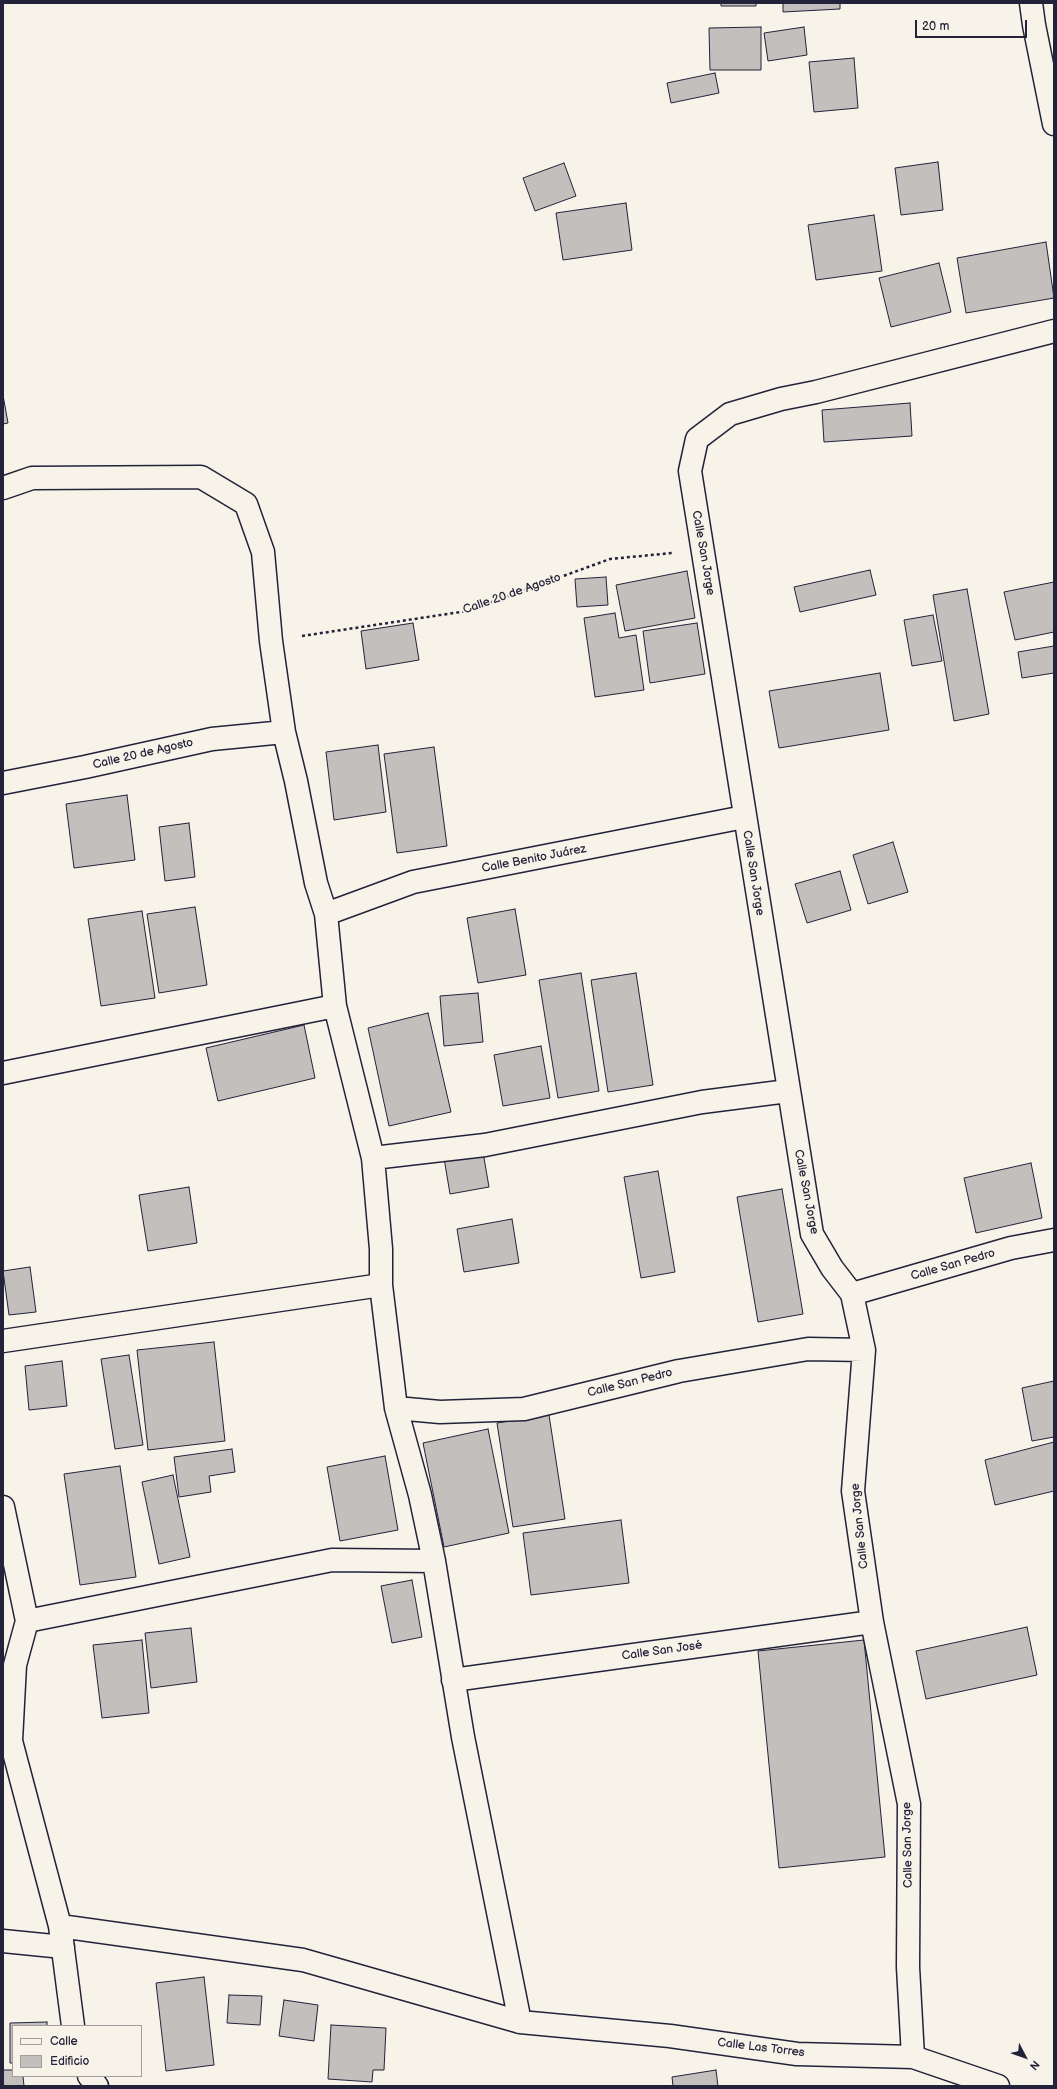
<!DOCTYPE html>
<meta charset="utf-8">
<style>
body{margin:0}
#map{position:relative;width:1057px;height:2089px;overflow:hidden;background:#f7f3e8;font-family:"Balsamiq Sans",sans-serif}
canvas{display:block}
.frame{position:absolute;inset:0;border:4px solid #22223b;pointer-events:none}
.legend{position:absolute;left:12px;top:2025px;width:130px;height:52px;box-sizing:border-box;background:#f7f3e8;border:1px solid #a29fa3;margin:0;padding:5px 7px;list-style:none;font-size:12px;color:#22223b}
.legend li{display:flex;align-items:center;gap:8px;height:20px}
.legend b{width:20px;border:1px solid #a29fa3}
.north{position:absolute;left:1005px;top:2037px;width:40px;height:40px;-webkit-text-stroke:3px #f7f3e8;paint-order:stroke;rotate:131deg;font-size:11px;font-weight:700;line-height:16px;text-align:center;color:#22223b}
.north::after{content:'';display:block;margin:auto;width:14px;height:18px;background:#22223b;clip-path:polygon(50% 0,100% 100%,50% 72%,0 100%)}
.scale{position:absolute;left:915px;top:20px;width:112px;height:18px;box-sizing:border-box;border:2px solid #22223b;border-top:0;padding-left:5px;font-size:12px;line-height:14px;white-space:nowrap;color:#22223b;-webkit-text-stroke:3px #f7f3e8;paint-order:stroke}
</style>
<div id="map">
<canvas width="1057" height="2089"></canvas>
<div class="frame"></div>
<ul class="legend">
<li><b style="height:5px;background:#f7f3e8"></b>Calle</li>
<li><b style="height:11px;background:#c2bfbd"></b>Edificio</li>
</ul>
<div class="north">N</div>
<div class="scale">20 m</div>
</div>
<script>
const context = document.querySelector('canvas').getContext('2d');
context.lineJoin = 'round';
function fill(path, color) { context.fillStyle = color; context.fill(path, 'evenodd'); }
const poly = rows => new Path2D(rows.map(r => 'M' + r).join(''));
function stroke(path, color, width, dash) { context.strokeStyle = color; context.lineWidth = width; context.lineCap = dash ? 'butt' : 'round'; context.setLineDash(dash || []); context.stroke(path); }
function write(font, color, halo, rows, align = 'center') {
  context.font = font + ' "Balsamiq Sans",sans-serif'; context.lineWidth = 4; context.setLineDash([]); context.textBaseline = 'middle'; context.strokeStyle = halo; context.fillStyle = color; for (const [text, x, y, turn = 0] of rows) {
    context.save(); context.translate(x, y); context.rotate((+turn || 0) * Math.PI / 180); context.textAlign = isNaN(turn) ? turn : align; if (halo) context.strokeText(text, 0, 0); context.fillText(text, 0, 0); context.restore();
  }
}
const building = poly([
 [721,3,756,3,756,6,721,6,721,3],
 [783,3,840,3,840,9,783,12,783,3],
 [761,27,761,70,710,70,709,28,761,27],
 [804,27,807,55,768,61,764,33,804,27],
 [854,58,858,108,814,112,809,62,854,58],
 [715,73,719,93,671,103,667,83,715,73],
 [938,162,943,210,901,215,895,168,938,162],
 [564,163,576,196,535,211,523,178,564,163],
 [626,203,632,250,563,260,556,213,626,203],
 [874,215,882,271,816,280,808,225,874,215],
 [1046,242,1054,298,966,313,957,258,1046,242],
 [939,263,951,312,891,327,879,278,939,263],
 [3,395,8,423,3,424,3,395],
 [910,403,912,436,824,442,822,410,910,403],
 [870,570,876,595,800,612,794,587,870,570],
 [687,571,695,618,625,631,616,585,687,571],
 [606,577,608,605,577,607,575,579,606,577],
 [1054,582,1054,632,1015,640,1004,592,1054,582],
 [967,589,989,714,954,721,933,595,967,589],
 [615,613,619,638,636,635,644,690,595,697,584,618,615,613],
 [933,615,942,661,912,666,904,620,933,615],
 [413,623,419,660,366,669,361,631,413,623],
 [697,623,705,674,650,683,643,631,697,623],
 [1054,646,1054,673,1022,678,1018,652,1054,646],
 [880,673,889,730,779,748,769,691,880,673],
 [378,745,386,812,334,820,326,752,378,745],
 [434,747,447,846,397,853,384,754,434,747],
 [127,795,135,860,74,868,66,804,127,795],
 [189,823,195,877,165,881,159,827,189,823],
 [893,842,908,892,868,904,853,855,893,842],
 [840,871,851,910,807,923,795,884,840,871],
 [195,907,207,985,159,993,147,914,195,907],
 [515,909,526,975,478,983,467,918,515,909],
 [142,911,155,998,101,1006,88,919,142,911],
 [581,973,599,1091,558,1098,539,980,581,973],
 [636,973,653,1085,608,1092,591,980,636,973],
 [478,993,483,1042,444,1046,440,996,478,993],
 [428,1013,451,1112,389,1126,368,1028,428,1013],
 [304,1025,315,1078,218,1101,206,1048,304,1025],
 [541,1046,550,1098,503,1106,494,1055,541,1046],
 [483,1152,489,1187,450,1194,444,1158,483,1152],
 [1031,1163,1042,1218,976,1233,964,1178,1031,1163],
 [658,1171,675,1272,641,1278,624,1177,658,1171],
 [189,1187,197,1243,148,1251,139,1195,189,1187],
 [782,1189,803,1314,758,1322,737,1197,782,1189],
 [512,1219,519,1263,464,1272,457,1229,512,1219],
 [30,1267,36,1312,9,1315,3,1271,30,1267],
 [214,1342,225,1441,148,1450,137,1350,214,1342],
 [129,1355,143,1445,115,1449,101,1359,129,1355],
 [62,1361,67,1406,29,1410,25,1366,62,1361],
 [1054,1381,1054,1437,1032,1441,1022,1388,1054,1381],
 [549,1415,565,1519,513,1527,497,1423,549,1415],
 [488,1429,509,1533,444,1547,423,1443,488,1429],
 [1054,1442,1054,1491,995,1505,985,1460,1054,1442],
 [232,1449,235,1472,209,1476,211,1492,179,1497,174,1457,232,1449],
 [385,1456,398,1530,340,1541,327,1467,385,1456],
 [120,1466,136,1577,80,1585,64,1474,120,1466],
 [173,1475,190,1557,159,1564,142,1482,173,1475],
 [621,1520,629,1583,531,1595,523,1533,621,1520],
 [412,1580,422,1637,392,1643,381,1586,412,1580],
 [1027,1627,1037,1675,926,1699,916,1651,1027,1627],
 [191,1628,197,1682,151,1688,145,1633,191,1628],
 [142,1640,149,1713,102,1718,93,1645,142,1640],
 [864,1640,885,1857,779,1868,758,1651,864,1640],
 [204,1977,214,2065,166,2071,156,1983,204,1977],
 [229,1995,262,1996,260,2025,227,2023,229,1995],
 [284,2000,318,2005,314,2041,279,2036,284,2000],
 [47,2022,47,2026,13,2026,13,2063,10,2063,10,2023,47,2022],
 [331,2025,386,2028,384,2070,373,2070,372,2082,328,2079,331,2025],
 [3,2070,13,2070,13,2076,23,2076,24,2086,3,2086,3,2070],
 [716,2070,718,2086,673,2086,672,2077,716,2070]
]);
fill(building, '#c2bfbd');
stroke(building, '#22223b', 1);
const minor = poly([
 [1031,3,1034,25,1054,124],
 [3,488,32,478,201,477,246,504,263,552,271,641,284,732,296,781,316,883,326,914,335,1006,373,1158,381,1249,381,1285,396,1408,420,1495,434,1561,463,1737,520,2022],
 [3,783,85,767,212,739,284,732],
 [326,914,413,882,744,817],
 [3,1073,335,1006],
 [373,1158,485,1145,702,1102,788,1091],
 [852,1294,1011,1248,1054,1240],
 [3,1341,381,1285],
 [396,1408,440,1412,524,1409,679,1371,808,1349,864,1350],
 [3,1507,27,1621,15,1665,11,1741,60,1926,73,2026],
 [27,1621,332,1560,434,1561],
 [453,1680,872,1622],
 [60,1926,303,1960,520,2022,670,2036,797,2054,913,2057,998,2086],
 [3,1941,63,1947],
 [913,2057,908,1967,909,1804,872,1622,853,1491,864,1350,852,1294,832,1268,812,1234,690,471,697,439,730,414,781,399,816,392,1054,331],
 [89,2076,97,2086]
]);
stroke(minor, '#22223b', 25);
stroke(poly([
 [302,636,467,611,610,559,672,553]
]), '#22223b', 2.5, [3, 3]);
stroke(minor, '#f7f3e8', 22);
write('12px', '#22223b', '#f7f3e8', [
 ["Calle San Jorge",703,553,80],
 ["Calle 20 de Agosto",512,594,-19],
 ["Calle 20 de Agosto",143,754,-13],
 ["Calle Benito Juárez",534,859,-11],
 ["Calle San Jorge",753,873,81],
 ["Calle San Jorge",806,1192,79],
 ["Calle San Pedro",953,1265,-16],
 ["Calle San Pedro",630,1383,-14],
 ["Calle San Jorge",860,1526,-96],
 ["Calle San José",662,1651,-8],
 ["Calle San Jorge",908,1845,-91],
 ["Calle Las Torres",761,2048,7]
]);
</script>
